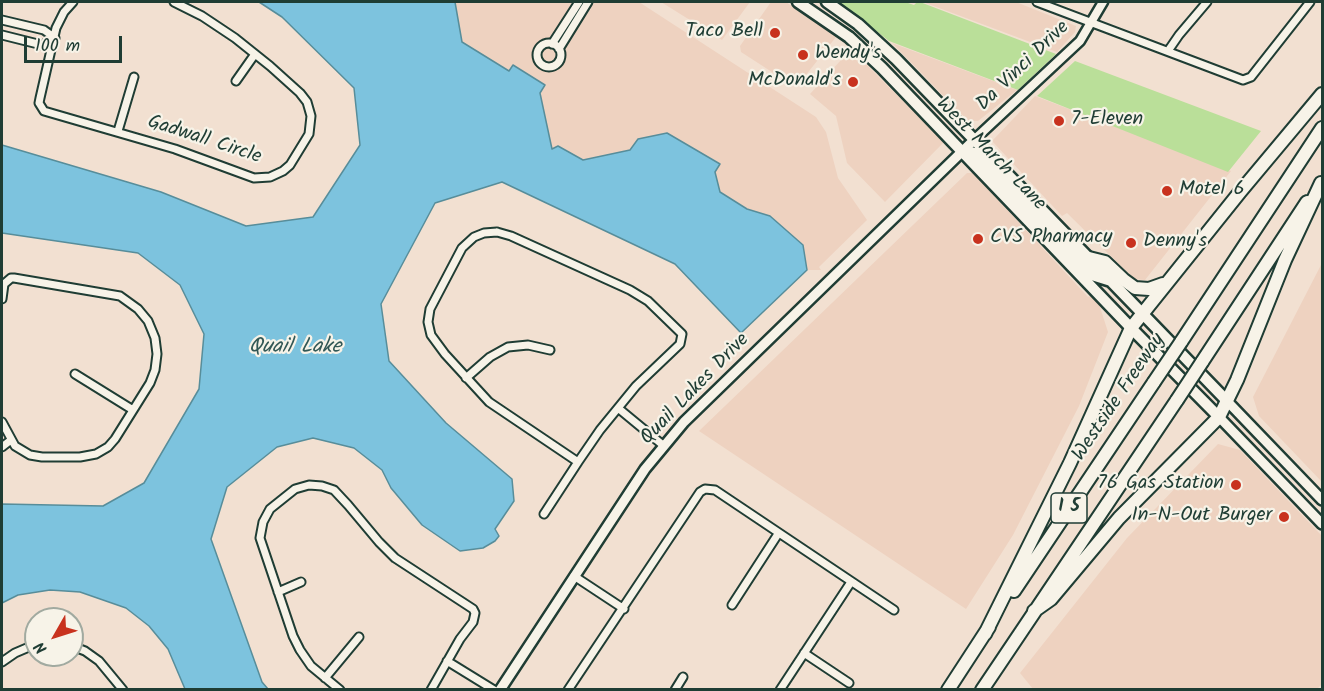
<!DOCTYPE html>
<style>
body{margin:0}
#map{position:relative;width:1324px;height:691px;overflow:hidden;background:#f2e0d1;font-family:Kalam,sans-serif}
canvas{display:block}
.frame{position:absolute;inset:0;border:3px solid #1f3d34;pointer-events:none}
.north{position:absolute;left:24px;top:607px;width:60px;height:60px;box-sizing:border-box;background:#f7f3e8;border:2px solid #a1aaa0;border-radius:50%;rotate:231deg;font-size:16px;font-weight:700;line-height:24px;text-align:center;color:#1f3d34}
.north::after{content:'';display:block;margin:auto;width:21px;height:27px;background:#c8321e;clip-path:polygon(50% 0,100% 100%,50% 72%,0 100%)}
.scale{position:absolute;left:24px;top:36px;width:98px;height:27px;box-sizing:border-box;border:3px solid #1f3d34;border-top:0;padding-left:8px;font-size:18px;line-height:21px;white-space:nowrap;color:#1f3d34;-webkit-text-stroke:4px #f7f3e8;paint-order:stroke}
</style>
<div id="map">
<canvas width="1324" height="691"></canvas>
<div class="frame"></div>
<div class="north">N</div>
<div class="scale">100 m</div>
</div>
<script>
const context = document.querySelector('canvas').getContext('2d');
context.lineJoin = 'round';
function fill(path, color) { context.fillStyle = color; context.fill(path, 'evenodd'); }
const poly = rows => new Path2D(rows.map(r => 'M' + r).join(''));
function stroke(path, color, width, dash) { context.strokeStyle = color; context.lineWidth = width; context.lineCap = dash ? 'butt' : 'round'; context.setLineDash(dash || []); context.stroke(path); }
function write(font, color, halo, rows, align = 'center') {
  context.font = font + ' Kalam,sans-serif'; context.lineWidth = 4.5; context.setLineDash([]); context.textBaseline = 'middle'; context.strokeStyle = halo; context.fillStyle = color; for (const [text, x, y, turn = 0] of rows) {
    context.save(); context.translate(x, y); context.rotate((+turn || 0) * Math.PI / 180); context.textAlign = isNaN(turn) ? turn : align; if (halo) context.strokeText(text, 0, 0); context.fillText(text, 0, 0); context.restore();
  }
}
fill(poly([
 [455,2,639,2,816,117,826,132,838,178,867,220,819,267,821,270,807,270,803,245,784,228,770,216,747,209,720,192,715,172,719,164,630,150,582,160,559,146,552,149,540,93,514,65,509,71,462,42],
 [661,2,750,2,722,40],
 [771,2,786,2,836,37,798,85,792,85,741,52,740,46],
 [923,2,1016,2,1076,26,1075,32,1057,52],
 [892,43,1017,90,978,121,968,121],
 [851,49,944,142,885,202,847,163,836,116,810,94],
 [1035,96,1231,171,1145,280,1134,279,1067,213,1062,216,992,141],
 [967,173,973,173,1088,297,1092,295,1098,301,1108,332,1079,406,1013,535,966,609,699,431],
 [1322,263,1322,482,1259,416,1253,397],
 [1218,444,1240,450,1322,536,1322,684,1316,690,1033,689,1020,673,1127,538]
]), '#eed2c0');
fill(poly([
 [839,2,905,2,914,5,917,2,920,2,1056,54,1018,90,889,41],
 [1075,61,1261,131,1228,172,1037,96]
]), '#badf99');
const water = poly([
 [259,2,455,2,462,42,509,71,513,65,545,85,540,93,552,149,558,146,583,160,630,150,638,139,667,133,720,164,715,172,720,192,747,209,770,216,803,245,807,270,741,333,675,264,502,182,435,203,381,304,389,361,446,423,512,479,514,501,495,529,499,536,495,541,483,548,460,551,422,525,391,488,382,470,354,448,313,438,277,447,227,487,211,539,262,682,268,689,185,689,168,649,149,626,126,608,80,592,50,590,18,595,2,603,2,504,103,506,144,483,199,389,204,334,180,285,138,253,2,233,2,145,161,192,246,226,313,217,360,145,354,88,282,17,259,2]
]);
fill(water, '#7dc3de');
stroke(water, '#578d9a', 1.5);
const minor = poly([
 [73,2,64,12,56,28,40,98,39,103,44,111,175,149,254,178,270,177,283,171,290,165,309,134,311,116,307,102,300,93,270,66,235,38,202,16,174,2],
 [1037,2,1243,80,1251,77,1310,2],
 [2,20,44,30,55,38],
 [2,35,42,45,55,38],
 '537 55a12 12 0 1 1 24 0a12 12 0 1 1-24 0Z',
 [552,44,579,2],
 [559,49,588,2],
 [1168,51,1179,35,1207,2],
 [236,81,255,54],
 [118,131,134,77],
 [497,232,511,236,630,290,648,301,682,334,680,344,636,386,600,430,578,462,489,402,445,354,431,335,428,322,430,309,462,248,474,237,484,233,497,232],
 [2,299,4,284,11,278,14,278,120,296,138,309,148,321,155,338,157,354,155,370,150,383,115,439,108,447,96,454,80,457,42,457,30,455,15,446,2,422],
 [75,374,133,410],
 [466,378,490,357,508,347,528,345,550,350],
 [618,408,664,446],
 [2,447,11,440],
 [544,514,578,462],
 [574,576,624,609],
 [278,592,301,582],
 [732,605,778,534],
 [72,646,85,651,99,661,123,690],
 [804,653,849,683],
 [447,661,494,690],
 [2,662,15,653,36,644],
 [325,678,359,637],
 [340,690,311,666,300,650,293,636,260,538,263,522,270,509,295,489,309,485,322,486,334,490,348,505,379,542,395,558,473,609,475,613,473,622,460,639,431,690],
 [568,690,700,492,705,489,715,490,894,610],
 [675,690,683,677],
 [780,690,851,582]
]);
const tertiary = poly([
 [975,139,1080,41,1103,2]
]);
const secondary = poly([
 [1227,401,1322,500],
 [1219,417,1322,524],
 [500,690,645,469,684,422,975,139]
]);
const primary = poly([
 [798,2,849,37,882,68,1131,328,1219,417],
 [827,2,858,24,896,59,1227,401],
 [963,153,971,152,977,154,1095,276,1111,281]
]);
const motorway = poly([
 [1089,258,1105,262,1124,280,1135,288,1149,289,1163,284],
 [1181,342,1322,128],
 [1202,362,1307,202],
 [1014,591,1154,382],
 [1034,611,1051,599,1119,518,1219,417,1237,380,1285,260,1321,183],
 [985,634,1070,463,1131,328,1240,192,1322,94],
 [948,690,989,627],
 [982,690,1177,400]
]);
stroke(minor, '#1f3d34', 11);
stroke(tertiary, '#1f3d34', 13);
stroke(secondary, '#1f3d34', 14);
stroke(primary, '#1f3d34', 15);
stroke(motorway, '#1f3d34', 16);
stroke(minor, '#f7f3e8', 7);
stroke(tertiary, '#f7f3e8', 8);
stroke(secondary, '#f7f3e8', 9);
stroke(primary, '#f7f3e8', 10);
stroke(motorway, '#f7f3e8', 12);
const motorwayBridge = poly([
 [1154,382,1181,342],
 [1177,400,1202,362]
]);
stroke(motorwayBridge, '#1f3d34', 16, []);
stroke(motorwayBridge, '#f7f3e8', 12);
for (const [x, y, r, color] of [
 [775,33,6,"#c8321e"],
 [803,55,6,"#c8321e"],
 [853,82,6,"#c8321e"],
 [1059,121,6,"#c8321e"],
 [1167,191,6,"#c8321e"],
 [978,239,6,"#c8321e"],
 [1131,243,6,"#c8321e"],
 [1236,485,6,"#c8321e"],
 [1284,517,6,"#c8321e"]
]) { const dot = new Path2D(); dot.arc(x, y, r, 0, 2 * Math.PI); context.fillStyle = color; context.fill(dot); stroke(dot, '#f7f3e8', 2); }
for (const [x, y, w] of [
 [1069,508,36]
]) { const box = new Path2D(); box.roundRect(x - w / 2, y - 15, w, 30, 4.5); context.fillStyle = '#f7f3e8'; context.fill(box); stroke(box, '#1f3d34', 1.5); }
write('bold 18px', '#1f3d34', null, [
 ["I 5",1069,508]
]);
write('20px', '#1f3d34', '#f7f3e8', [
 ["Taco Bell",763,33,"right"],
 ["Wendy's",815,55],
 ["McDonald's",841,82,"right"],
 ["7-Eleven",1071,121],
 ["Motel 6",1179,191],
 ["CVS Pharmacy",990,239],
 ["Denny's",1143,243],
 ["76 Gas Station",1224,485,"right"],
 ["In-N-Out Burger",1272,517,"right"]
], 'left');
write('20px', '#1f3d34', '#f7f3e8', [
 ["Da Vinci Drive",1024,67,-44],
 ["Gadwall Circle",204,141,18],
 ["West March Lane",990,155,46],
 ["Quail Lakes Drive",696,390,-46],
 ["Westside Freeway",1120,398,-56]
]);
write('italic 21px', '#325856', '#f7f3e8', [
 ["Quail Lake",295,348]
]);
</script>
